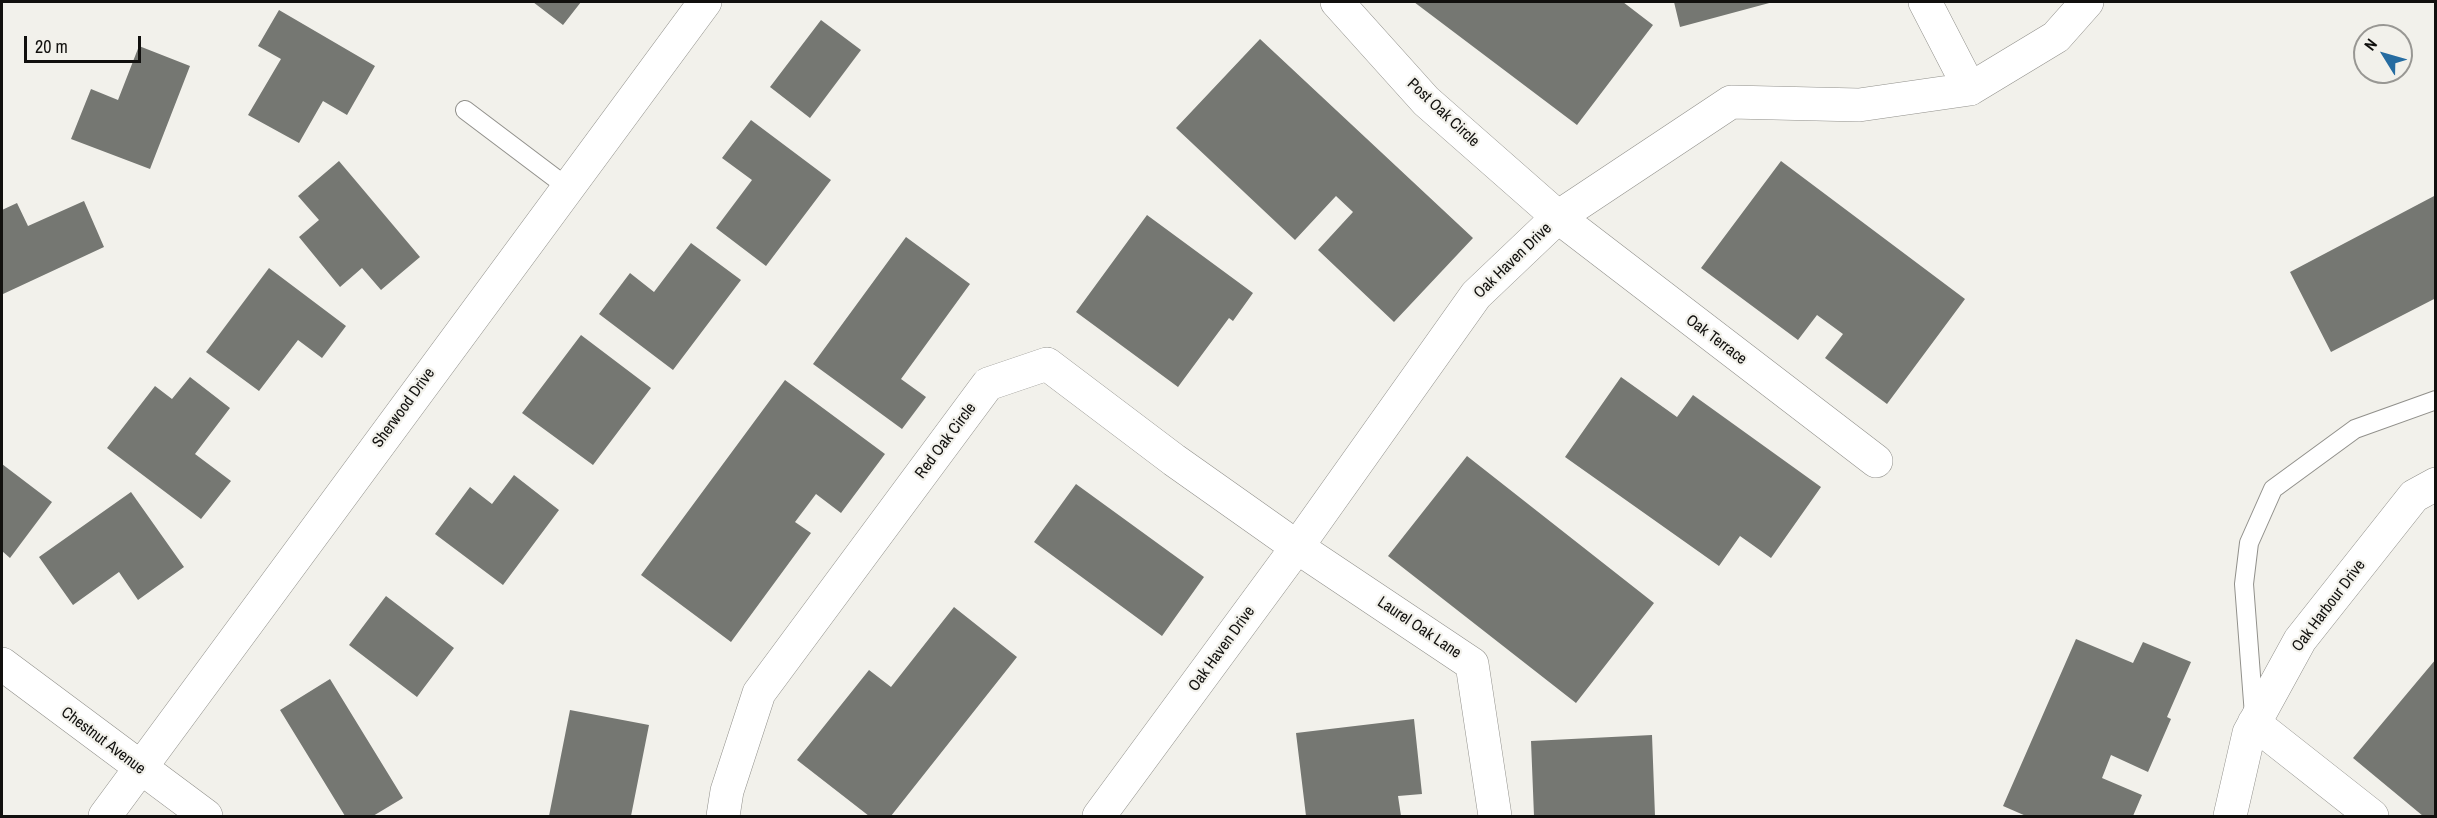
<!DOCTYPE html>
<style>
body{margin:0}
#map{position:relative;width:2437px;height:818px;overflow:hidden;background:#f2f1eb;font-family:"Archivo Narrow",sans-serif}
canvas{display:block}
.frame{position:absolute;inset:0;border:3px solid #11100e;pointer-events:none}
.north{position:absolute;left:2353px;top:24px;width:60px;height:60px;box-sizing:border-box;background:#f2f1eb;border:2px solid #989793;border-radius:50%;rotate:307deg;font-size:16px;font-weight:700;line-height:24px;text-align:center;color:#11100e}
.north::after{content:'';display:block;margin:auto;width:21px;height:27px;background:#266ca1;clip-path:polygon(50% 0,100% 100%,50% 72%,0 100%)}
.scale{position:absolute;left:24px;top:36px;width:117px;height:27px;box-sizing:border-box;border:3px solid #11100e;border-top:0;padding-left:8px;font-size:18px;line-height:21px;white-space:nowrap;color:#11100e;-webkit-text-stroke:4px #f2f1eb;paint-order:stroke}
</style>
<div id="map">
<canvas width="2437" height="818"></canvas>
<div class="frame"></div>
<div class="north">N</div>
<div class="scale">20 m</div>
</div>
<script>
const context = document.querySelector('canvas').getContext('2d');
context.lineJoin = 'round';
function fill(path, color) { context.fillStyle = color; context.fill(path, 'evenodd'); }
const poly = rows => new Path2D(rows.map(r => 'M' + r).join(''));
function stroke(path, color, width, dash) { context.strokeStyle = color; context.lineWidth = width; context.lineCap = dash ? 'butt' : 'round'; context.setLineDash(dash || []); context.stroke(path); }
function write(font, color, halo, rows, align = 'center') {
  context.font = font + ' "Archivo Narrow",sans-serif'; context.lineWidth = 4.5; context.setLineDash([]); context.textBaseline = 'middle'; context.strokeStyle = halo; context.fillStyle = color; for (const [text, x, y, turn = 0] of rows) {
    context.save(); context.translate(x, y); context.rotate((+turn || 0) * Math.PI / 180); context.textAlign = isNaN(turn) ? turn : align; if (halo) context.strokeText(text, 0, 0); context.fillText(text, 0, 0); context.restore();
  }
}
fill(poly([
 [533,2,581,2,563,25],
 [1414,2,1623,2,1653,25,1577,125],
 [1674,2,1773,2,1680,27],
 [279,10,375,66,347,115,323,101,299,143,248,115,281,59,258,46],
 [821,20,861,50,810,118,770,87],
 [1260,39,1473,238,1394,322,1318,250,1353,212,1336,196,1295,240,1176,128],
 [139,46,190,66,150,169,71,139,91,89,118,100],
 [751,120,831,180,766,266,716,228,752,180,722,158],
 [339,161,420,257,381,290,362,268,340,287,299,237,319,220,298,196],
 [1781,161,1965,299,1887,404,1825,358,1843,334,1817,315,1798,340,1701,268],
 [2436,195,2436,298,2331,352,2290,272],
 [84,201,104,247,3,294,2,210,17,203,28,226],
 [1147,215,1253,293,1233,321,1229,318,1178,387,1076,312],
 [906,237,970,284,901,379,926,397,902,429,813,364],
 [691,243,741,280,673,370,599,314,630,273,654,292],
 [269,268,346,326,322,358,298,340,259,391,206,352],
 [581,335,651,388,593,465,522,413],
 [190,377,230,408,195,454,231,481,201,519,107,448,155,386,172,399],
 [1621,377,1677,417,1693,395,1821,487,1771,558,1740,536,1719,566,1565,457],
 [785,380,885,454,841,513,816,494,795,522,811,533,731,642,641,575],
 [1467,456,1654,603,1576,703,1388,556],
 [2,464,52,502,10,558,2,551],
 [514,475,559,510,503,585,435,534,470,487,492,504],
 [1076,484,1204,577,1162,636,1034,542],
 [131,492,184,567,138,600,119,572,73,605,39,557],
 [386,596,454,648,417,697,349,645],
 [954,607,1017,657,891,816,869,816,797,760,869,670,891,687],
 [2076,639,2133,663,2143,642,2191,662,2167,717,2171,719,2148,772,2111,755,2102,778,2142,795,2133,816,2026,816,2003,806],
 [2436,659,2436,816,2423,816,2353,758],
 [330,679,403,798,373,816,345,816,280,710],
 [570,710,649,725,631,816,549,816],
 [1414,719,1422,794,1398,796,1401,816,1306,816,1296,733],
 [1652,735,1655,816,1534,816,1531,741]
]), '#757772');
const service = poly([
 [465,110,567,187],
 [2254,715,2244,584,2249,543,2273,489,2355,429,2436,400]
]);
const minor = poly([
 [1337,2,1426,101,1558,217,1876,461],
 [1925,2,1970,89],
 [2,664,206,816],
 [2254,723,2372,816],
 [105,816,705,2],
 [723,816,727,791,759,693,988,384,1047,364,1174,460,1297,547,1472,664,1495,816],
 [1099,816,1297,547,1476,295,1558,217,1731,102,1859,105,1970,89,2056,37,2087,2],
 [2230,816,2249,733,2300,640,2414,496,2436,484]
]);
stroke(service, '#91908b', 20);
stroke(minor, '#91908b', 34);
stroke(service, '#fff', 18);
stroke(minor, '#fff', 33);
write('16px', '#11100e', '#f2f1eb', [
 ["Post Oak Circle",1443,113,43],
 ["Oak Haven Drive",1513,261,-44],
 ["Oak Terrace",1716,340,37],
 ["Sherwood Drive",404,408,-54],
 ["Red Oak Circle",946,441,-53],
 ["Oak Harbour Drive",2329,606,-53],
 ["Laurel Oak Lane",1419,628,34],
 ["Oak Haven Drive",1222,649,-54],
 ["Chestnut Avenue",103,741,37]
]);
</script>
